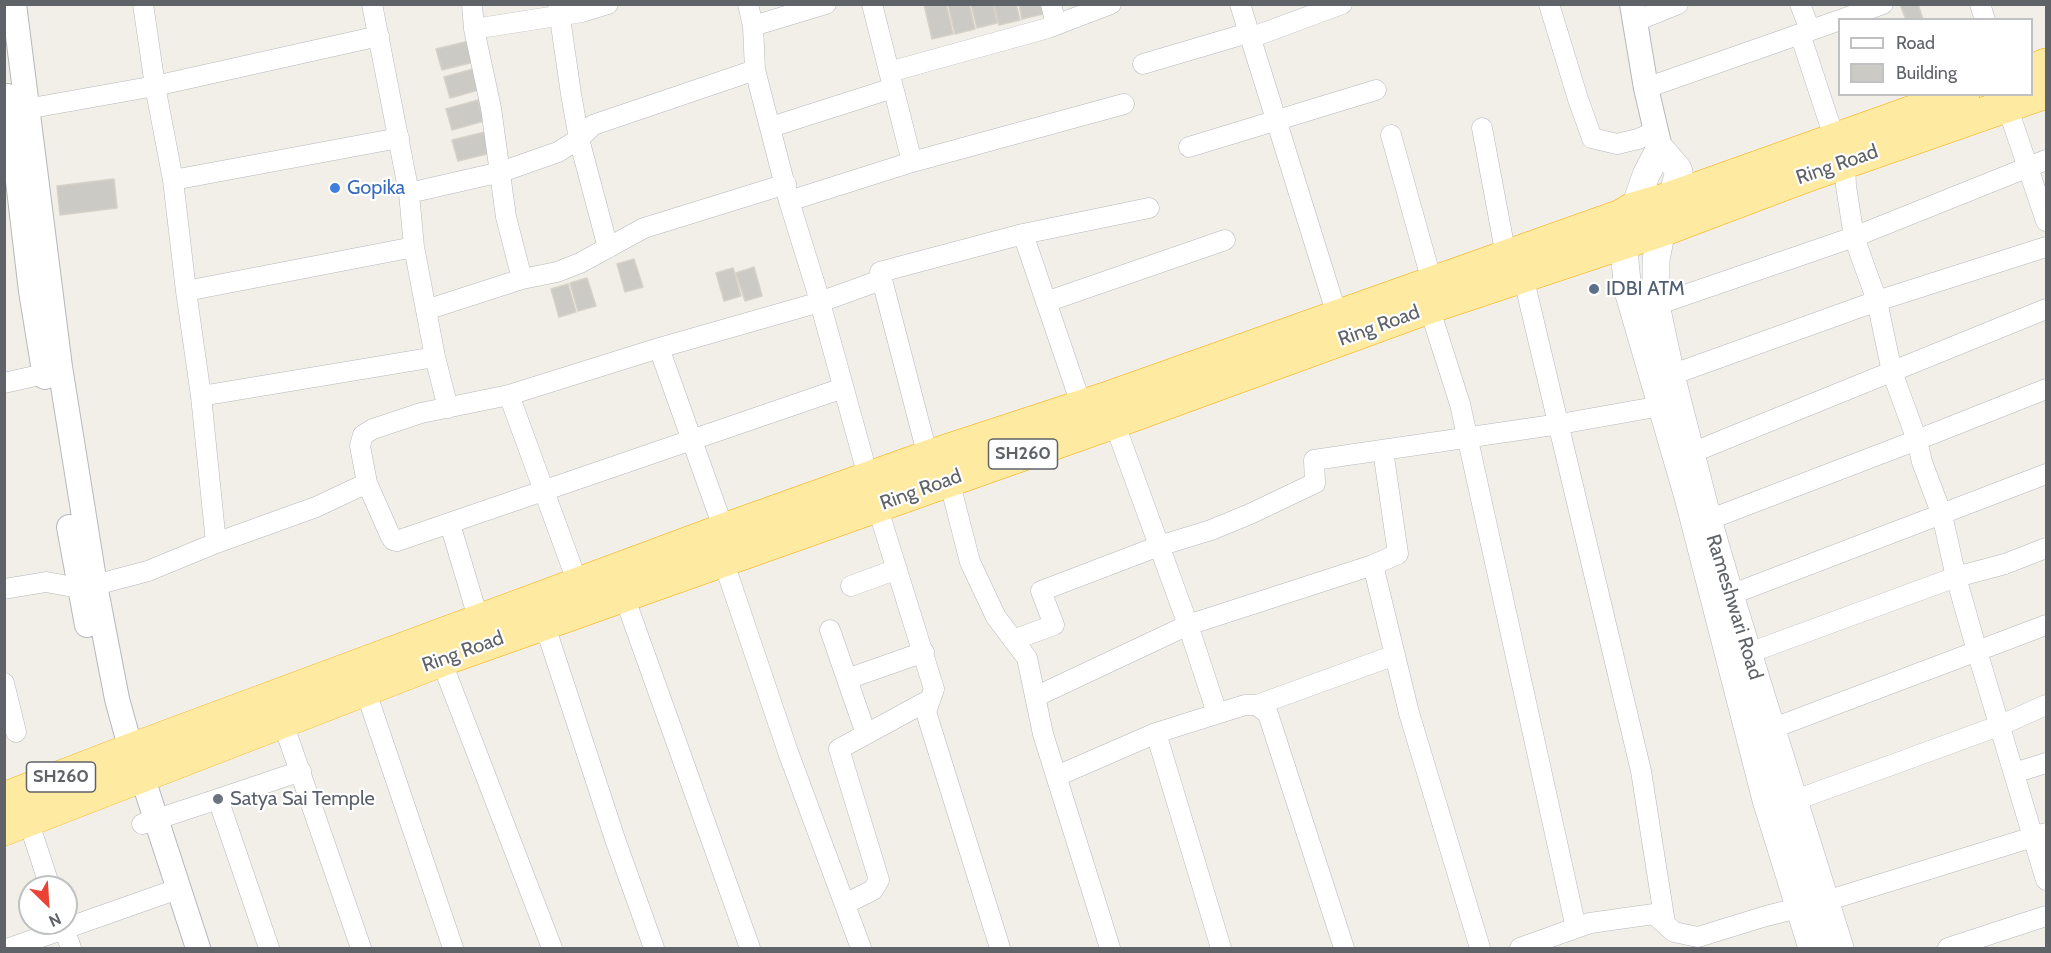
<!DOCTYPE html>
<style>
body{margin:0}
#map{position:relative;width:2051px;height:953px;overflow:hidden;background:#f1efe8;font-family:Cabin,sans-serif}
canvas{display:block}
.frame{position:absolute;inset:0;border:6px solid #5f6368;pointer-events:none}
.legend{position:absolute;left:1838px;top:18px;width:195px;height:78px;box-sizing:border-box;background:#fff;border:2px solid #bfc1c3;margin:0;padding:8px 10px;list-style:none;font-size:18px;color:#5f6368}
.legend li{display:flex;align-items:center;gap:12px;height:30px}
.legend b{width:30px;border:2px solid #bfc1c3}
.north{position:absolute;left:18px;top:875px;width:60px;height:60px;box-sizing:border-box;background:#fff;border:2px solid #bfc1c3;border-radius:50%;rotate:155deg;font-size:16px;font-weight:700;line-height:24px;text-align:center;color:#5f6368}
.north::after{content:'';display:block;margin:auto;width:21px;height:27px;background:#ea4335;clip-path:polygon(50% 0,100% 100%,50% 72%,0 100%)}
</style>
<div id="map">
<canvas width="2051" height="953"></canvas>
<div class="frame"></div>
<ul class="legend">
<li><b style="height:8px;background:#fff"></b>Road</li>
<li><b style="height:16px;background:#cccac5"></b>Building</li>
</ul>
<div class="north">N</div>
</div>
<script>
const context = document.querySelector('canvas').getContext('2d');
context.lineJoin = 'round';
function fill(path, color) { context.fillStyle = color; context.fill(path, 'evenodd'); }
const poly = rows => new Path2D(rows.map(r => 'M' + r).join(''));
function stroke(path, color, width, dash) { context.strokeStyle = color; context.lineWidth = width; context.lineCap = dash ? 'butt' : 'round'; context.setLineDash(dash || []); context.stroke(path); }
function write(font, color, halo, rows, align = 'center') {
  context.font = font + ' Cabin,sans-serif'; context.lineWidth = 4.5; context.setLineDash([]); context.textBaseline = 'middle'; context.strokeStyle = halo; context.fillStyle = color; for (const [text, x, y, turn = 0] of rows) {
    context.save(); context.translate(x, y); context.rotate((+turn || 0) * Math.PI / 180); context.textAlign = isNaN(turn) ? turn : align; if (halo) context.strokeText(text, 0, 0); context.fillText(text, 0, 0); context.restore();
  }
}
const building = poly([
 [924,4,946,4,953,34,932,39,924,4],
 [948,4,969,4,975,29,955,34,948,4],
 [971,4,993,4,997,23,977,28,971,4],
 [994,4,1016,4,1020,20,999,25,994,4],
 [1019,4,1040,4,1043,14,1022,19,1019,4],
 [1900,4,1918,4,1923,20,1906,20,1900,4],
 [469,41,474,62,442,70,436,49,469,41],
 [477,68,482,89,450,98,444,77,477,68],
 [478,100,484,121,452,130,446,109,478,100],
 [485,132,491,153,458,161,452,140,485,132],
 [114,179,117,208,60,215,57,186,114,179],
 [634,259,643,287,625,292,617,264,634,259],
 [754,267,762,296,745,301,736,273,754,267],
 [733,268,741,296,724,301,716,273,733,268],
 [587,278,596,306,578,311,570,283,587,278],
 [568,284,576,312,559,317,551,289,568,284]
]);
fill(building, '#cccac5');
stroke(building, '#d6d1c6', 1.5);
const minor = poly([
 [143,4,155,86,173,180,186,291],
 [372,4,409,193,414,247,435,357,448,408],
 [558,4,571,94,579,139,608,248],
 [748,4,753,26,755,70,789,201,816,288,869,480],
 [872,4,912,162],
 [1051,4,1056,25],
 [1240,4,1337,315],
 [1549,4,1578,99,1592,138,1617,144,1638,139,1657,131],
 [1800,4,1810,30],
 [1980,4,1985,20],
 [1840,20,1883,4],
 [1636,21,1678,4],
 [753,26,826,4],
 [474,29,582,12,608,4],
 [1800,34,1835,140],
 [1250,38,1342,4],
 [1143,64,1248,33],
 [889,72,1048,28,1111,4],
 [1646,88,1840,20],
 [2007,106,2046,221],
 [15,111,155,86,379,36],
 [771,127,893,88],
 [1482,128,1506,256],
 [1391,135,1432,282],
 [1189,147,1376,90],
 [173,180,399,138],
 [409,193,501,172,558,152,579,139,593,125,755,70],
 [789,201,912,162,1124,104],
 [1023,234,1149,208],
 [414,247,186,291,201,396,435,357],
 [1523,276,1641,771,1665,923],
 [522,279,557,272,580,263,644,228,786,184],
 [1046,302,1225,240],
 [1656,305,1854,237,1846,186,1845,162],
 [1429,307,1460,404,1576,928],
 [426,310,522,279,506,217,491,108,474,29,472,4],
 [659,348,724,530],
 [1671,375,1877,301,2046,247],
 [4,383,57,371],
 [843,388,397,541,393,540,390,535,367,483,360,446,363,435,373,429,421,413,509,395,659,348,820,302,881,280],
 [2046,389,1917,440,1922,462,1942,515,1956,577,1977,651,2046,880],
 [509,395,578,584],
 [928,457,880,272,1023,234,1082,407],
 [1679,458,2046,309],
 [949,480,970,562,996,617,1027,658,1043,734,1110,948],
 [877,506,934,689,926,712,1000,948],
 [1708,520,1917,440,1892,372,1877,301,1854,237,2046,160],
 [450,524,479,621],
 [216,543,316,507,367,483],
 [723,560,788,752,861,948],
 [1373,565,1398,554,1383,450],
 [851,586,897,569],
 [4,589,46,582,79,588,95,585,148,571,216,543,201,396],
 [1730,595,2046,474],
 [624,596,750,948],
 [544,623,616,842,654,948],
 [830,630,866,734],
 [1013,640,1054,625,1041,591,1159,546,1211,530,1250,514,1315,483,1314,460,1560,424,1661,406],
 [1738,657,1956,577,2005,564,2046,548],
 [441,660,552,948],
 [847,679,924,652],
 [4,683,16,732],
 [365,689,453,948],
 [1035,697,1188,625,1114,422],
 [1257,705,1395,655],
 [1217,713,1188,625,1373,565,1409,713,1480,948],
 [282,720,361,948],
 [1771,729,2046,625],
 [2014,773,2046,763],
 [1057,776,1156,733],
 [1793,801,2001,725,2046,705],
 [28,820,50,887],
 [142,824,218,799],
 [845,904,873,890,879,880,839,749,929,700],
 [10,948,64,929,62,923],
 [71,948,64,929,166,893],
 [269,948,218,799,301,771],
 [1221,948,1156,733,1245,705,1257,705,1268,714,1344,948],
 [1520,948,1590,923,1654,914,1674,932,1698,937,1766,916,1826,901,2046,833],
 [1948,948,2046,916]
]);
const tertiary = poly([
 [14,4,60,367,95,585,117,699,131,750,142,776,198,948],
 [1632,4,1646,88,1660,148],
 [8,96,31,291,45,377],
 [69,527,87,625]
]);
const secondary = poly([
 [1812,948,1766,800,1688,497,1628,291,1623,242,1646,175,1660,148,1678,169,1679,172,1662,229,1656,260,1656,305,1671,375,1708,520,1730,595,1840,948]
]);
const trunk = poly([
 [2032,71,2046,65],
 [4,799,131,750,724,530,928,457,1105,399,1621,216,1633,209,1671,198,1963,94],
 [4,829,441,660,1114,422,1429,307,1670,227,1797,179,2046,92]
]);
stroke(minor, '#b5b8bc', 21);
stroke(tertiary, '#b5b8bc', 26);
stroke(secondary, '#b6babf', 28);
stroke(trunk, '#f9ab00', 34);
stroke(minor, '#fff', 20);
stroke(tertiary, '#fff', 24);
stroke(secondary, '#fff', 27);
stroke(trunk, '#feeaa1', 33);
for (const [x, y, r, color] of [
 [335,188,6,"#3f7fe0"],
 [1594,289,6,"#5c6f8a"],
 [218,799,6,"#6b7280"]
]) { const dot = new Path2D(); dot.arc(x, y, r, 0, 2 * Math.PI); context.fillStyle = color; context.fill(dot); stroke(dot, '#fff', 2); }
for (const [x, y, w] of [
 [1023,454,69],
 [61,777,69]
]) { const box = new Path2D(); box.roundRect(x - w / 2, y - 15, w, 30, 4.5); context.fillStyle = '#fff'; context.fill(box); stroke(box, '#5f6368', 1.5); }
write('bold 18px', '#5f6368', null, [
 ["SH260",1023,454],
 ["SH260",61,777]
]);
write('20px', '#5f6368', '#fff', [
 ["Ring Road",1837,165,-19],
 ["Ring Road",1379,326,-20],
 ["Ring Road",921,490,-20],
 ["Rameshwari Road",1734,607,73],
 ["Ring Road",463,652,-20]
]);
write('20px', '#366cbe', '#fff', [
 ["Gopika",347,188]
], 'left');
write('20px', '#4e5e75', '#fff', [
 ["IDBI ATM",1606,289]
], 'left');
write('20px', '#5b616d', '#fff', [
 ["Satya Sai Temple",230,799]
], 'left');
</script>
